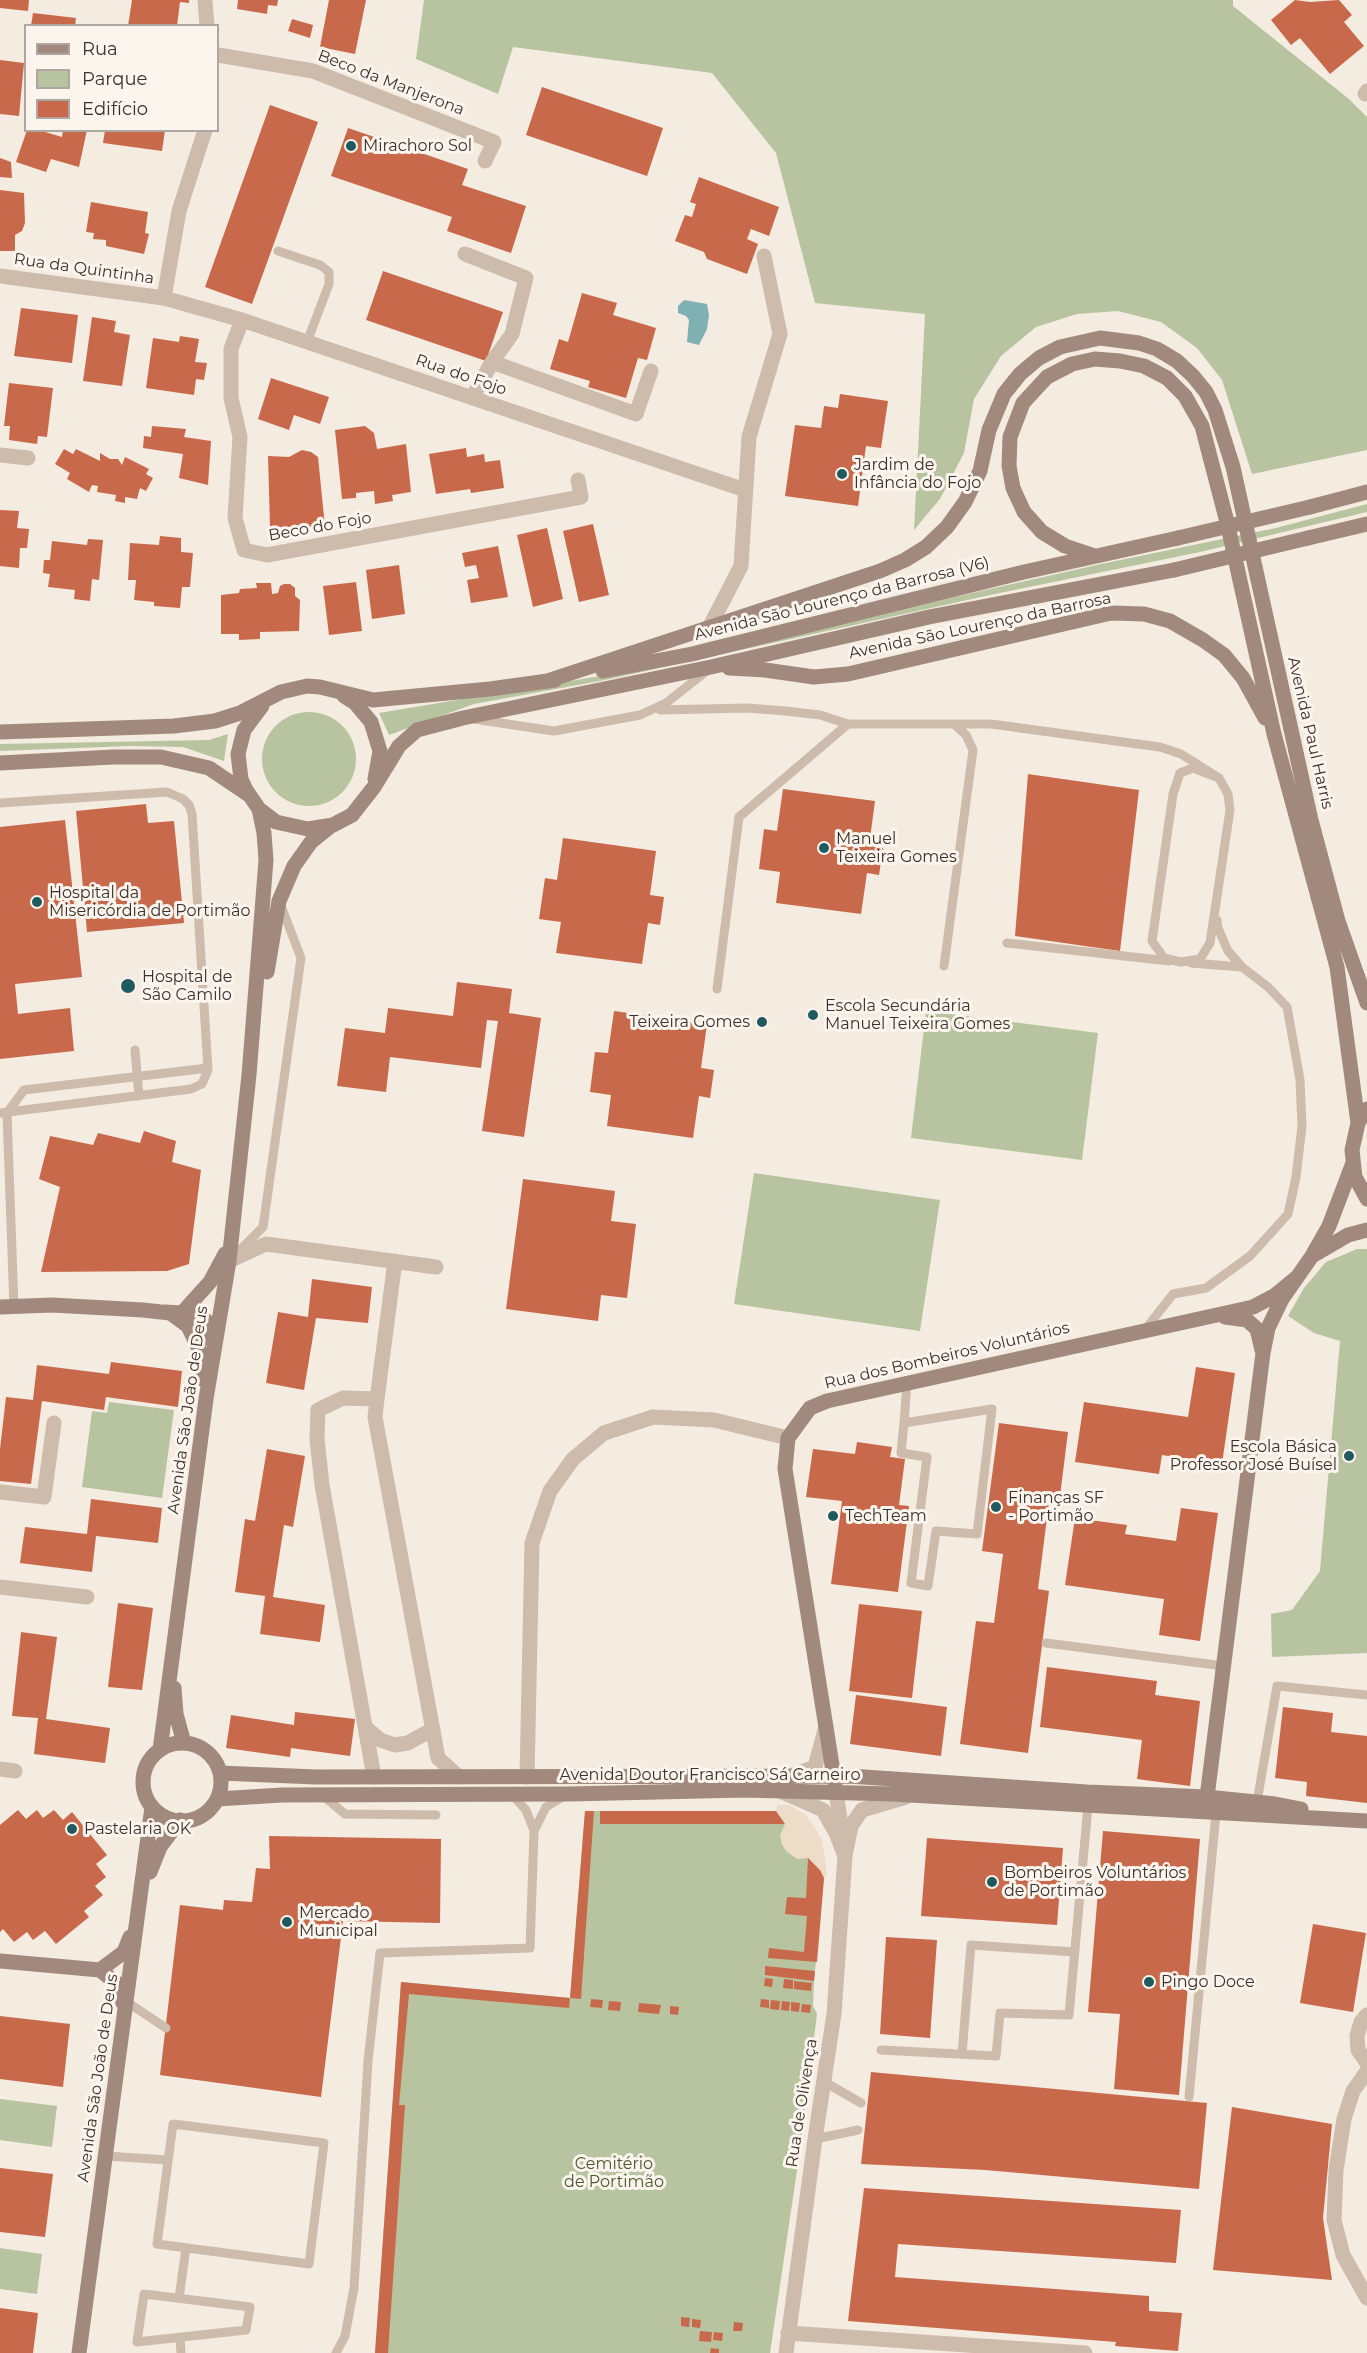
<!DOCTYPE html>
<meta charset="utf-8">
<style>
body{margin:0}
#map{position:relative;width:1367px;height:2353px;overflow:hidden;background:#f4ebe1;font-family:Montserrat,sans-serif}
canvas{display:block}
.legend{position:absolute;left:24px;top:24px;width:195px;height:108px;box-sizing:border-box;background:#fbf5ee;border:2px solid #aea6a0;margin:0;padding:8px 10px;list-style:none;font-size:18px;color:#3b302b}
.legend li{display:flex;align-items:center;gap:12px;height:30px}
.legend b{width:30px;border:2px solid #aea6a0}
</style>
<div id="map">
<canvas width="1367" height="2353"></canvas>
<ul class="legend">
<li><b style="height:8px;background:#a18a7d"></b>Rua</li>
<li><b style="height:16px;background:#b8c4a0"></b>Parque</li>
<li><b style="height:16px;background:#c8694b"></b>Edifício</li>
</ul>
</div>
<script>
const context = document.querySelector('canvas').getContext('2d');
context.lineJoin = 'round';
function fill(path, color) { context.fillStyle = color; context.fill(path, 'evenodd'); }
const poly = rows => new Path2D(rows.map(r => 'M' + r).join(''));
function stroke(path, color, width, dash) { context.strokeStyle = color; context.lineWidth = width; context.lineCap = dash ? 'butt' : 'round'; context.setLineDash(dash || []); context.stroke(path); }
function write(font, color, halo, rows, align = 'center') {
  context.font = font + ' Montserrat,sans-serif'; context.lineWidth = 6; context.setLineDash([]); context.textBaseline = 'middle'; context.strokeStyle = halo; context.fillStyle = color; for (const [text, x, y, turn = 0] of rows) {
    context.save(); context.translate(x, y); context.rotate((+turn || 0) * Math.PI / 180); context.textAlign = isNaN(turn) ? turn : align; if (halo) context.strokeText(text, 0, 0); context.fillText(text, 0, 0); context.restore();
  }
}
fill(poly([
 [424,0,1233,0,1233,6,1349,99,1367,117,1367,450,1252,474,1222,380,1197,348,1161,322,1118,311,1077,314,1036,327,1001,356,974,399,964,453,940,499,914,530,925,314,815,303,776,153,712,73,513,47,498,94,416,59],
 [1367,504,1367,512,1200,552,990,595,605,680,474,704,389,735,379,713,612,674,1101,564,1276,528],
 '262 759a47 47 0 1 1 94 0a47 47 0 1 1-94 0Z',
 [228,734,224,761,183,747,129,746,0,751,0,744,209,740],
 [926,1011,1098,1033,1082,1160,911,1138],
 [754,1173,940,1200,920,1331,734,1304],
 [1357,1249,1367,1249,1367,1653,1272,1657,1271,1614,1292,1610,1320,1571,1340,1341,1314,1333,1288,1316,1304,1288,1326,1262],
 [109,1402,174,1410,162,1498,82,1487,92,1411,107,1413],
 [585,1811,776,1811,824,1878,814,1981,813,2006,817,2014,799,2157,770,2353,375,2353,401,1982,570,1998],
 [0,2099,57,2106,52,2147,0,2140],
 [0,2248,42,2254,37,2294,0,2289]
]), '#b8c4a0');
fill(poly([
 [777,1805,789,1805,806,1815,815,1828,822,1840,827,1875,824,1878,820,1870,808,1858,797,1859,787,1852,782,1845,780,1835,785,1824,776,1812]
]), '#ecdcc8');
fill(poly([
 [684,300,707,304,709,315,707,329,699,345,687,342,689,320,686,316,678,313,678,306]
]), '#7fb0b2');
fill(poly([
 [0,0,29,0,28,11,0,8],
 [132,0,189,0,189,3,180,2,177,26,128,26],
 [238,0,278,0,277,6,268,5,267,14,237,9],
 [329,0,366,0,355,54,320,47],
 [1295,0,1310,2,1339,0,1352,15,1344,22,1364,46,1330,74,1300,38,1291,45,1271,20],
 [33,13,76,18,75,26,31,26],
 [292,19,313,25,310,38,288,31],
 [0,60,24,63,19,116,0,114],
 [542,87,663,128,647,176,526,135],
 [270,105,318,122,252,304,205,287],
 [348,128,468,169,462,185,526,206,511,253,447,231,452,217,331,176],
 [27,130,38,130,62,137,63,130,87,130,79,167,51,159,46,172,16,162],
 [105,130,165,130,162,151,103,143],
 [0,158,11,162,12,178,0,177],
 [699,177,779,207,769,236,751,229,747,239,758,244,747,274,707,259,704,252,675,241,685,215,692,217,696,204,690,202],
 [0,190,24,193,25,223,22,231,15,235,15,251,0,251],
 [91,202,148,212,145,233,149,234,144,254,106,246,106,240,93,239,94,233,86,232],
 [383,271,503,312,486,361,366,320],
 [582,293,617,303,613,315,656,328,647,360,638,358,626,398,588,387,590,381,550,369,559,339,568,342],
 [21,308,78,315,72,363,14,356],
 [92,317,116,321,114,332,130,335,122,386,83,381],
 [180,336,199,339,195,362,207,363,204,380,196,379,194,395,146,388,153,338,179,342],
 [271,378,329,397,320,424,294,415,289,430,258,419],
 [9,383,53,388,47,437,38,436,37,444,9,440,10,426,4,426],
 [840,394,888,401,881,448,866,446,858,506,785,496,795,425,821,428,824,406,838,408],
 [152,426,186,429,184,437,211,441,208,485,179,478,183,454,143,448,144,436,151,437],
 [365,426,374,433,377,449,406,444,411,492,392,495,393,501,375,504,374,491,356,493,356,498,342,499,335,430],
 [466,448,467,457,484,454,485,462,500,460,504,488,471,493,470,489,436,494,429,454],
 [64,449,73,454,76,449,100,461,100,453,110,459,118,459,122,465,125,457,149,469,146,474,153,478,146,491,140,488,137,499,125,497,125,503,115,501,116,495,97,492,98,486,92,485,89,492,67,479,70,473,55,464],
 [302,450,311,452,318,457,325,527,270,527,268,456,289,457],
 [0,510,19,511,17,528,29,529,27,548,20,548,19,568,0,566],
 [593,524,609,595,579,602,563,531],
 [547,528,563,599,533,607,517,535],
 [160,536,181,538,181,552,193,553,190,587,182,587,180,608,154,606,154,602,134,600,136,580,128,580,130,543,159,545],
 [88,539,103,540,99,580,92,579,90,601,74,599,75,590,48,587,50,574,43,573,44,560,50,560,52,541,87,545],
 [498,546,508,597,471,603,467,580,479,578,476,565,465,567,462,553],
 [399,565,405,614,372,619,366,570],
 [356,582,362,631,329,635,323,586],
 [256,583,271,583,272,594,278,593,280,586,284,584,290,584,295,588,295,596,300,600,299,631,260,632,260,639,239,640,239,634,221,634,221,595,239,593,240,589,257,588],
 [1028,774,1139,790,1120,951,1015,936],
 [783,789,875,801,869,846,883,848,879,875,867,873,861,914,776,903,780,872,759,869,764,829,777,831],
 [146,804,148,823,174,821,184,923,87,932,76,811],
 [65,820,82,977,15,984,18,1014,70,1008,74,1051,0,1059,0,827],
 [563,838,656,851,650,895,664,897,660,925,648,923,642,964,556,953,561,922,539,919,545,878,557,880],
 [457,982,512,989,509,1013,541,1018,524,1137,482,1131,498,1021,487,1020,481,1068,390,1057,386,1092,337,1086,345,1028,385,1033,388,1008,453,1016],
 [614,1011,707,1024,701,1068,714,1070,710,1098,699,1096,693,1138,607,1126,611,1095,590,1092,595,1052,608,1053],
 [144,1131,176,1141,172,1162,201,1170,189,1264,167,1271,41,1272,60,1187,39,1179,50,1136,93,1145,98,1133,140,1143],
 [523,1179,615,1191,611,1221,636,1224,627,1298,601,1295,598,1321,506,1309],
 [312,1279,372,1287,368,1323,316,1318,304,1390,266,1383,278,1312,308,1317],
 [111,1362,182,1371,178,1407,106,1397,104,1410,42,1401,31,1484,0,1481,0,1449,6,1397,33,1400,37,1365,109,1374],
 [1196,1367,1235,1373,1222,1464,1162,1455,1159,1474,1075,1462,1084,1402,1188,1417],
 [999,1423,1068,1432,1059,1504,1049,1502,1038,1589,1049,1591,1028,1753,960,1744,976,1621,994,1623,1003,1554,982,1551],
 [857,1442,892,1447,890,1457,905,1459,899,1505,909,1506,898,1592,831,1584,842,1501,806,1497,813,1449,855,1454],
 [267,1449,305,1456,293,1527,284,1525,273,1597,325,1605,320,1642,260,1634,265,1596,235,1592,245,1519,255,1521],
 [91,1499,162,1508,158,1543,96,1536,92,1572,20,1563,25,1527,87,1534],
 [1181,1508,1218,1513,1200,1641,1159,1635,1164,1599,1065,1585,1075,1518,1127,1525,1125,1534,1176,1541],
 [118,1603,153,1608,142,1690,108,1687],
 [859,1604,922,1611,912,1698,849,1691],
 [21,1632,57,1637,46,1719,110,1728,105,1763,34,1754,38,1718,12,1716],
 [1047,1667,1157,1681,1155,1695,1200,1701,1190,1786,1137,1779,1142,1740,1040,1727],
 [856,1695,947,1707,941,1756,850,1744],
 [1283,1707,1333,1713,1331,1732,1367,1736,1367,1803,1306,1796,1307,1782,1275,1778],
 [295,1712,355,1719,350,1756,291,1748,290,1757,226,1748,231,1715,294,1725],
 [18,1810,26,1819,37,1810,43,1818,54,1810,63,1820,72,1812,107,1855,96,1864,106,1877,95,1886,103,1895,84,1911,89,1917,56,1944,45,1931,33,1940,27,1932,14,1942,3,1929,0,1932,0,1825],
 [585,1811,594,1811,581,1999,570,1998,569,2008,409,1994,399,2105,405,2105,388,2353,375,2353,401,1982,570,1998],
 [600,1811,776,1811,785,1824,600,1824],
 [1103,1831,1200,1839,1179,2095,1114,2089,1120,2014,1088,2012],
 [269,1836,441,1839,440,1923,343,1921,321,2097,160,2075,180,1905,223,1910,224,1900,252,1902,256,1868,270,1869],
 [927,1838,1063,1848,1057,1925,921,1916],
 [808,1858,820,1870,824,1878,817,1962,768,1958,769,1948,804,1952,807,1916,785,1914,787,1897,806,1898],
 [1313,1924,1366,1933,1353,2012,1300,2003],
 [886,1937,937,1940,930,2038,880,2034],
 [765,1966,815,1971,814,1981,765,1975],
 [765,1978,773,1979,772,1987,764,1986],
 [784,1979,793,1980,793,1989,783,1988],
 [794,1981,812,1983,811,1991,794,1989],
 [591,1999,603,2000,602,2008,590,2007],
 [761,1999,769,2000,769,2008,760,2007],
 [771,2000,780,2001,779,2010,770,2009],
 [609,2001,621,2002,620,2011,608,2010],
 [782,2001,790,2002,789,2011,781,2010],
 [791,2002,800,2003,799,2012,791,2011],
 [639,2003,661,2005,659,2014,638,2012],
 [802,2004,811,2005,810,2013,801,2012],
 [670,2006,679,2007,678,2015,670,2014],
 [0,2016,70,2024,63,2087,0,2079],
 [871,2072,1207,2103,1199,2189,985,2170,861,2164],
 [1232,2107,1332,2124,1323,2218,1332,2280,1213,2270],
 [0,2168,53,2174,45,2237,0,2232],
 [864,2188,1181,2210,1176,2263,898,2244,895,2277,1149,2296,1149,2311,1182,2313,1178,2351,1115,2346,1116,2342,848,2321],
 [0,2308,38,2313,33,2353,0,2353],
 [681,2317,690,2318,689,2327,681,2326],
 [692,2319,701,2320,700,2328,692,2327],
 [734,2322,743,2323,742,2331,733,2331],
 [700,2331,712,2332,711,2342,699,2341],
 [714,2332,723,2333,722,2341,713,2340],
 [711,2348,719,2349,719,2353,710,2353]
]), '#c8694b');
stroke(poly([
 [278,251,320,265,329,272,329,284,307,342],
 [660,710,747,708,786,711,820,715,848,724],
 [474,719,554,731,640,715,666,703,708,670],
 [1193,768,1219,778,1228,794,1230,810,1210,943,1200,959,1181,962,1164,958,1152,941,1173,794,1180,773,1193,768],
 [0,803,167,792,183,799,189,805,192,814,208,1070,202,1084,191,1089,0,1113],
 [1007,943,1169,961],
 [1191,963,1242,967,1228,951,1218,928,1217,920],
 [944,966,973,750,966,735,954,724],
 [717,989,739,817,848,724,991,724,1160,747,1181,754,1219,778],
 [135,1050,139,1096],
 [237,1253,263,1227,301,958,280,903],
 [14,1307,7,1113,24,1090,208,1068],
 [1144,1331,1173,1294,1206,1288,1250,1256,1288,1214,1296,1177,1302,1126,1300,1080,1293,1040,1287,1007,1268,987,1242,967],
 [904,1423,992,1409,977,1534,936,1531,928,1586,911,1583,927,1457,901,1453,904,1423,907,1383],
 [1046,1643,1224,1666],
 [511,1794,526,1810,534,1831,546,1807,566,1795],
 [322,1795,345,1814,436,1815],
 [1257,1802,1277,1686,1367,1695],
 [127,2002,166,2028],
 [881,2050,996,2056,1000,2013,1069,2015,1088,1806],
 [962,2054,971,1945,1075,1952],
 [823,2081,861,2103],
 [1189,2097,1216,1813,1214,1809],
 [173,2124,324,2143,309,2264,157,2244,173,2124],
 [815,2139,858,2130],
 [106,2156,168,2160],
 [144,2294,250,2307,246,2330,137,2342,144,2294],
 [179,2298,186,2248],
 [180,2337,181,2353],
 [336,2353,345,2336,354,2288,368,2061,380,1953,530,1948,534,1831]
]), '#cdbbac', 9);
stroke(poly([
 [205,0,207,26],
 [218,55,313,71,494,142,485,161],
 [1365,94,1367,91],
 [465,254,526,278,512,334,492,362,472,398],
 [0,276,164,298,242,320,745,490],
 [164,298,179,211,205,130],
 [242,320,231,349,231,398,240,437,235,518,244,550,267,555,581,497,578,480],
 [492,362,636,414,651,371],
 [0,455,28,458],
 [709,628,741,566,749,437,780,334,764,256],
 [229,1261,266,1244,436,1267],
 [377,1399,375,1417,438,1758,459,1777],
 [0,1492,44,1497,54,1423],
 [0,1587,87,1597],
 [365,1727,380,1740,395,1745,408,1743,433,1729],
 [0,1769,15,1771],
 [793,1775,815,1767,826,1726],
 [374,1777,322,1485,317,1439,318,1410,343,1398,377,1399,395,1261],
 [527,1777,532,1543,550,1491,573,1459,604,1433,653,1417,714,1420,788,1438],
 [782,1792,823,1810,836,1833,845,1856],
 [836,1792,843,1839],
 [1367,2015,1361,2022,1357,2036,1358,2050,1367,2063],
 [1367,2071,1353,2091,1344,2119,1336,2170,1334,2220,1343,2255,1367,2298],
 [788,2333,1085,2353],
 [786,2353,815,2139,834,2014,845,1856,851,1826,862,1810,906,1797]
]), '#cdbbac', 15);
stroke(poly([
 [1310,507,1367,492],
 [1308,538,1367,524],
 [1092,555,1065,546,1042,532,1024,512,1013,488,1009,466,1010,437,1023,403,1047,377,1072,364,1095,359,1120,361,1144,366,1167,378,1185,396,1202,426,1227,522,1274,734,1337,967,1358,1123],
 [729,668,765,670,814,677,848,674,1111,613,1144,614,1170,621,1203,640,1224,655,1243,678,1265,718],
 [603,671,692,654,1024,572,1178,538],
 [547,681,880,571,905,560,926,547,947,527,965,502,980,471,989,430,1004,394,1020,374,1039,358,1060,347,1100,338,1139,343,1157,349,1177,361,1193,376,1206,392,1215,410,1233,467,1311,820,1338,921,1367,1003],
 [344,696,355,703,371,722,380,751,375,779],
 [262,706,244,730,238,754,241,779,246,790,259,809,276,822,308,829,333,825,352,815,374,787,399,746,417,730,463,718,711,667,929,617,1174,570],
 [0,732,174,726,215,721,240,713,281,692,307,686,320,687,373,700,490,689,555,680],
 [0,763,113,757,161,757,209,768,249,795],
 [267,972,279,901,294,866,311,842,331,826],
 [1367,1109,1358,1123,1352,1150,1355,1177,1367,1199],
 [1312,1256,1348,1235,1367,1230],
 [0,1307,52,1305,143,1310,170,1313,188,1326,201,1353,204,1380],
 [165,1312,182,1313,210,1282,225,1254],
 [182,1313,197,1314,210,1324,212,1341],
 [1225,1317,1247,1320,1257,1329,1262,1350],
 [174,1688,176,1714,184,1743],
 '143 1782a39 39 0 1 1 78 0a39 39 0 1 1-78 0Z',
 [160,1750,206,1399,229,1261,249,1075,266,860,264,833,259,809],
 [220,1773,316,1777,849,1776,1087,1792,1207,1797,1275,1804,1301,1809],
 [835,1784,785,1469,788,1438,810,1408,827,1401,1253,1307,1274,1296,1296,1278],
 [217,1799,282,1795,569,1794,745,1790,892,1794,1367,1821],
 [1203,1806,1207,1797,1263,1353,1268,1328,1282,1299,1312,1256,1329,1226,1353,1163],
 [150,1872,160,1847,180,1820],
 [0,1961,100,1970,124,1952,130,1937],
 [100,1970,119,1985,123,2003],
 [79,2353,152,1807]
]), '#a18a7d', 15);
stroke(poly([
 [1178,538,1310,507],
 [1174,570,1308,538]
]), '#a18a7d', 15);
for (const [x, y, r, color] of [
 [351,146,6,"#1f5a5e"],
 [842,474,6,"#1f5a5e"],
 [824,848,6,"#1f5a5e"],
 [37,902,6,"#1f5a5e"],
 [128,986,8,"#1f5a5e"],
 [813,1015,6,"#1f5a5e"],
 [762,1022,6,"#1f5a5e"],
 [1349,1456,6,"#1f5a5e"],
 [996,1507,6,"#1f5a5e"],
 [833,1516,6,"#1f5a5e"],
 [72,1829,6,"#1f5a5e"],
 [992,1882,6,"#1f5a5e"],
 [287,1922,6,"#1f5a5e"],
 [1149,1982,6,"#1f5a5e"]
]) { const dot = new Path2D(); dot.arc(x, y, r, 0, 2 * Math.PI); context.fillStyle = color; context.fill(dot); stroke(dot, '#fbf5ee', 2); }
write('16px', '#3b302b', '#fbf5ee', [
 ["Beco da Manjerona",391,83,21],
 ["Rua da Quintinha",84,269,8],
 ["Rua do Fojo",461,375,19],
 ["Beco do Fojo",320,527,-10],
 ["Avenida São Lourenço da Barrosa (V6)",842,599,-14],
 ["Avenida São Lourenço da Barrosa",980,626,-12],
 ["Avenida Paul Harris",1310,733,77],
 ["Rua dos Bombeiros Voluntários",947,1356,-13],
 ["Avenida São João de Deus",188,1410,-82],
 ["Avenida Doutor Francisco Sá Carneiro",710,1775],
 ["Avenida São João de Deus",98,2078,-82],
 ["Rua de Olivença",802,2103,-81]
]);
write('16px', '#3b302b', '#fbf5ee', [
 ["Mirachoro Sol",363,146],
 ["Jardim de",854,465],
 ["Infância do Fojo",854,483],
 ["Manuel",836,839],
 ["Teixeira Gomes",836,857],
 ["Hospital da",49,893],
 ["Misericórdia de Portimão",49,911],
 ["Hospital de",142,977],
 ["São Camilo",142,995],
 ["Escola Secundária",825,1006],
 ["Manuel Teixeira Gomes",825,1024],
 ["Teixeira Gomes",750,1022,"right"],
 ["Escola Básica",1337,1447,"right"],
 ["Professor José Buísel",1337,1465,"right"],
 ["Finanças SF",1008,1498],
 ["- Portimão",1008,1516],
 ["TechTeam",845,1516],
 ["Pastelaria OK",84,1829],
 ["Bombeiros Voluntários",1004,1873],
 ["de Portimão",1004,1891],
 ["Mercado",299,1913],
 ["Municipal",299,1931],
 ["Pingo Doce",1161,1982]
], 'left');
write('16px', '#4a5a2e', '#fbf5ee', [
 ["Cemitério",614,2164],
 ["de Portimão",614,2182]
]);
</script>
